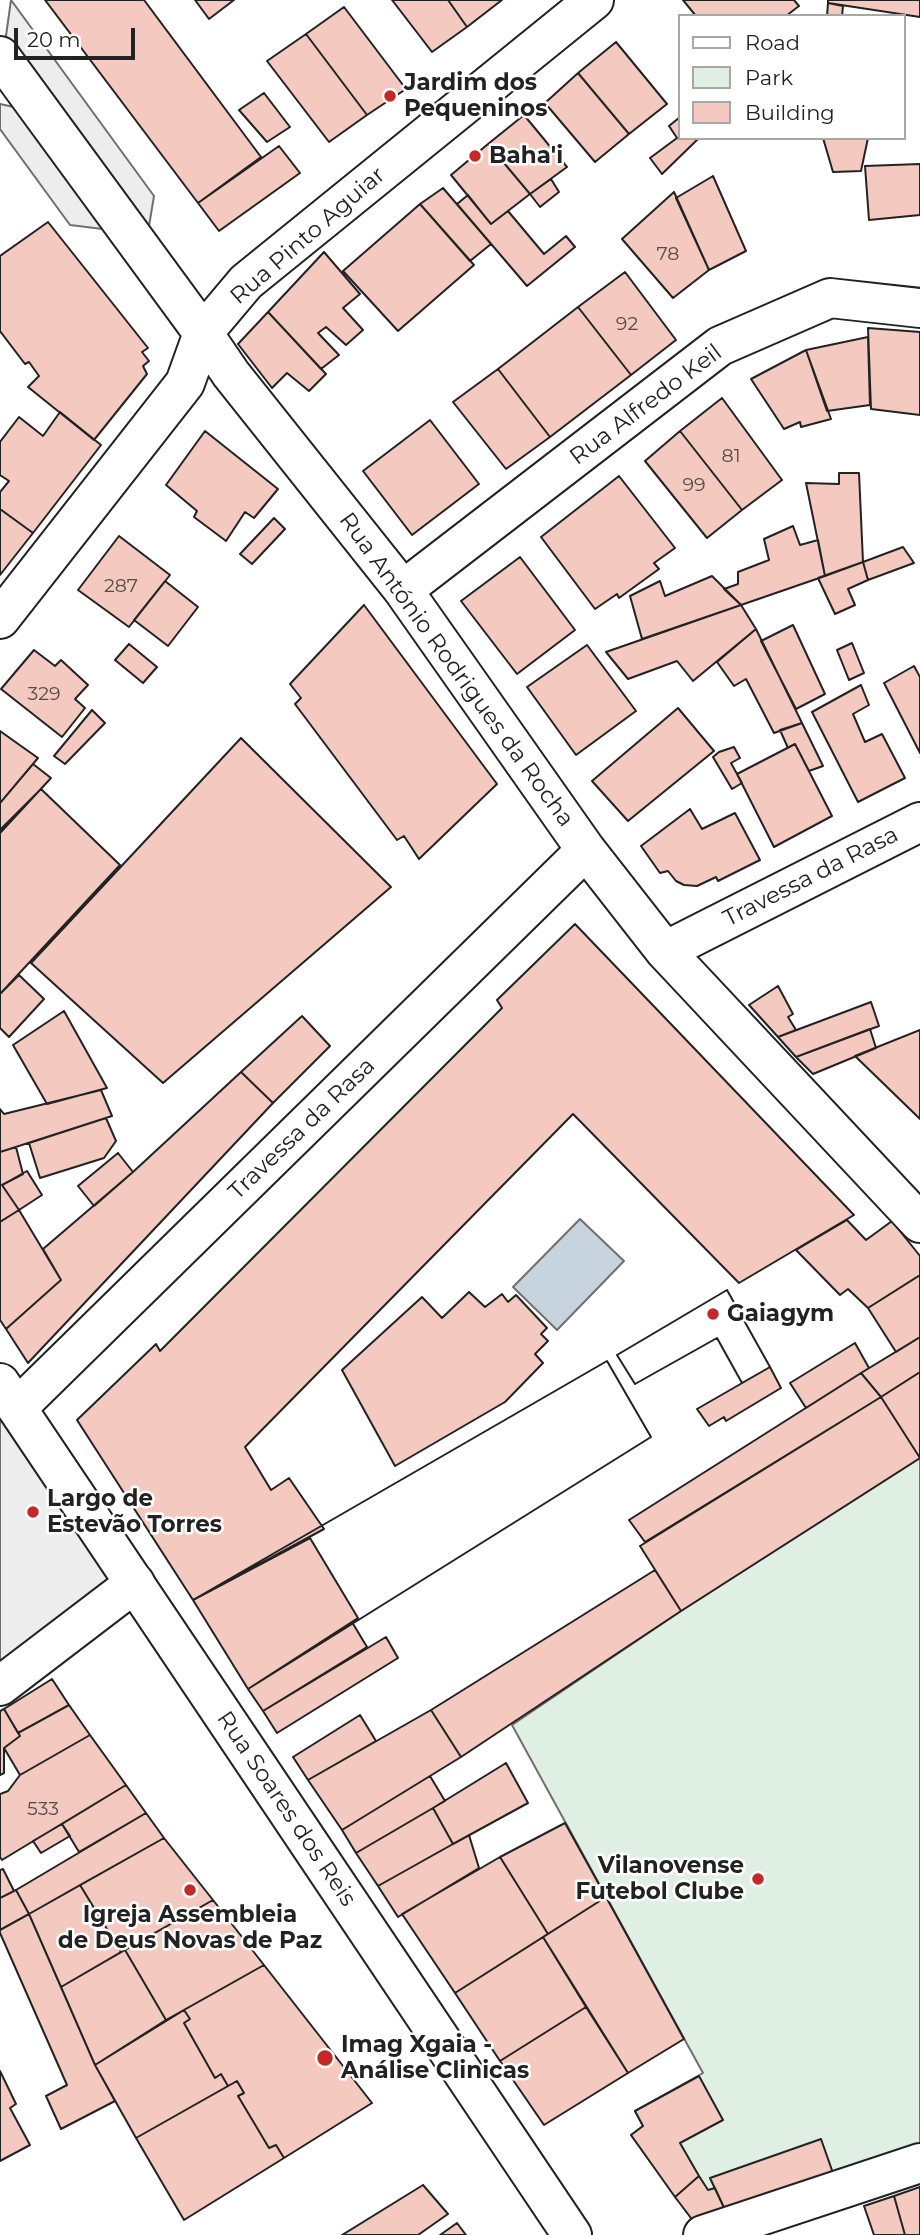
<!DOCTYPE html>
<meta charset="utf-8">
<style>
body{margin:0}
#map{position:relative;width:920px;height:2235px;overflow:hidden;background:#fff;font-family:Montserrat,sans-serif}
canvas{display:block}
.legend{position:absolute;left:678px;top:14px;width:228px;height:126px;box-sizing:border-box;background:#fff;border:2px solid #a7a7a7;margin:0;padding:9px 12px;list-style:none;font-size:21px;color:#222}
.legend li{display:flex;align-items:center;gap:14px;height:35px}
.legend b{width:35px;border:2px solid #a7a7a7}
.scale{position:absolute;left:14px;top:28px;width:121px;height:32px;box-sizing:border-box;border:4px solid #222;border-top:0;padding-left:9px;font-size:21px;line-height:24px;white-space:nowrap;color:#222;-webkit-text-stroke:5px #fff;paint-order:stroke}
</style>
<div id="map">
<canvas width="920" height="2235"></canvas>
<ul class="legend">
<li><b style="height:9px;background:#fff"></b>Road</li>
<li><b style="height:19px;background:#e0efe3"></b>Park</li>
<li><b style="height:19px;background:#f3c9c0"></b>Building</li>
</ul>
<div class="scale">20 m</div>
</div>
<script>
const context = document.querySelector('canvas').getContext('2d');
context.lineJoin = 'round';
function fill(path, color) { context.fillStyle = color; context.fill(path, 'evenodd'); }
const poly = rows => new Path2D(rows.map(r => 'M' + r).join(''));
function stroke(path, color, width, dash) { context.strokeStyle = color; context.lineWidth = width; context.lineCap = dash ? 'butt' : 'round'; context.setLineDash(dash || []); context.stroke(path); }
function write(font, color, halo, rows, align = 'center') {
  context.font = font + ' Montserrat,sans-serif'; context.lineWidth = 5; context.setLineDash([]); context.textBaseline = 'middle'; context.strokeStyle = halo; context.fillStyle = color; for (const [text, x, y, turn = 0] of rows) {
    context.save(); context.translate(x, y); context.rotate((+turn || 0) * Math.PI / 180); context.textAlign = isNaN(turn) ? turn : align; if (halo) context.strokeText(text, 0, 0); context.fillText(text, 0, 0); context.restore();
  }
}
const green = poly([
 [920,1457,920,2148,694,2222,631,2135,643,2126,635,2111,703,2073,512,1725,681,1611,920,1457]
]);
fill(green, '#e0efe3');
stroke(green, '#6f6f6f', 2);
const parking = poly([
 [11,0,154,196,147,238,5,43,11,0],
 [0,104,23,109,111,230,70,225,0,129,0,104],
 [0,1416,133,1608,0,1703,0,1416]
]);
fill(parking, '#ededed');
stroke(parking, '#6f6f6f', 2);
const water = poly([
 [580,1219,624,1261,557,1330,513,1287,580,1219]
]);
fill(water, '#c7d3dd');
stroke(water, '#6f6f6f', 2);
const building = poly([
 [45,0,144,0,261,157,198,203,45,0],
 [195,0,234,0,209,19,195,0],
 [392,0,448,0,467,27,432,52,392,0],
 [448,0,502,0,467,27,448,0],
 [683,0,794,0,799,6,786,16,696,16,683,0],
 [828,0,920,0,920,17,828,3,828,0],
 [828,3,843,6,842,16,827,16,828,3],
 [344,7,406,89,367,115,306,34,344,7],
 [306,34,367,115,329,142,267,61,306,34],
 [616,42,667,104,629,134,578,73,616,42],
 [578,73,629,134,595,162,545,103,578,73],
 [264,93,290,127,267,142,239,110,264,93],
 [524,115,567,167,530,194,488,144,524,115],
 [680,117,680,138,699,138,662,174,650,158,677,138,669,126,680,117],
 [823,138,868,138,861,171,833,172,823,138],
 [488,144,530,194,491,224,451,175,488,144],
 [279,146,300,173,219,231,198,203,279,146],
 [920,164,920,215,869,220,865,166,920,164],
 [713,176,746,251,709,270,676,198,713,176],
 [551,179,559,192,540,207,530,194,551,179],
 [443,188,491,244,470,261,420,204,443,188],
 [674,192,709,270,673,298,622,239,674,192],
 [468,195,491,224,508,211,544,254,566,236,575,247,527,286,457,204,468,195],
 [420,204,474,265,398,331,343,271,420,204],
 [48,222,148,348,142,352,149,361,143,366,147,374,94,440,28,387,39,376,29,362,25,364,0,331,0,256,48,222],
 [324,252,360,294,343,308,363,330,346,345,326,327,318,333,339,355,321,369,268,312,324,252],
 [625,272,676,340,631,375,578,307,625,272],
 [578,307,631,375,550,437,498,369,578,307],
 [268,312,326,374,309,391,287,373,272,388,238,344,268,312],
 [868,328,920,332,920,415,871,409,868,328],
 [868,337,870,405,827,411,806,350,868,337],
 [806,350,831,419,801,427,800,422,784,429,751,379,806,350],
 [498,369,550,437,506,469,453,402,498,369],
 [722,398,782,480,742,510,680,431,722,398],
 [60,412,101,445,33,533,0,509,0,492,9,481,0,475,0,442,19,417,43,436,60,412],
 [430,420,479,484,412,535,363,471,430,420],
 [205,431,278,489,254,518,245,512,226,541,194,517,197,511,166,485,205,431],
 [680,431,742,510,707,538,645,461,680,431],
 [839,473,859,473,863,562,825,576,806,483,839,484,839,473],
 [619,476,675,548,654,563,659,569,619,598,617,594,595,609,541,537,619,476],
 [0,509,33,533,0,575,0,509],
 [274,518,285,529,252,564,240,554,274,518],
 [793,526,800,545,818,540,825,576,741,605,724,589,738,584,738,572,769,560,764,539,793,526],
 [119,536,170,575,129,627,78,590,119,536],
 [903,547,914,563,868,580,863,562,903,547],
 [520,557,575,630,517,674,461,601,520,557],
 [863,562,868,580,848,589,855,605,835,614,818,578,863,562],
 [712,576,741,605,642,639,630,596,660,581,665,596,712,576],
 [165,581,198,607,168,646,134,620,165,581],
 [364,605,497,784,419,859,404,836,397,840,295,704,301,698,290,684,364,605],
 [741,605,756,629,693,681,677,661,628,679,606,652,741,605],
 [793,625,825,694,796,709,761,641,793,625],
 [756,629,802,723,774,733,746,679,734,686,717,662,756,629],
 [852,643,864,673,849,680,837,650,852,643],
 [129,644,157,667,143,683,115,660,129,644],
 [587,645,636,711,576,755,527,687,587,645],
 [34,650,55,666,61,660,88,685,75,699,85,708,62,737,1,689,34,650],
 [914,666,920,677,920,753,884,683,914,666],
 [861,685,869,705,853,714,865,742,882,734,905,778,858,802,812,712,861,685],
 [678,708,714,751,628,821,592,781,678,708],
 [92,710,105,723,65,764,54,756,92,710],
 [802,723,823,766,809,771,795,744,788,748,780,730,802,723],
 [0,731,38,758,0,803,0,731],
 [241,738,391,887,163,1083,31,963,241,738],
 [795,744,832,816,774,847,737,774,795,744],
 [734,747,740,758,731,763,742,783,732,789,713,757,719,752,734,747],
 [33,764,51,778,0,833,0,803,33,764],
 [41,789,120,865,0,994,0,830,41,789],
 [690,809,702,829,735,813,760,860,718,881,716,877,697,886,684,885,676,881,668,871,660,873,641,846,690,809],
 [575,924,854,1215,739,1283,573,1114,245,1447,271,1490,289,1478,324,1529,193,1600,77,1420,156,1344,160,1351,502,1008,497,1000,575,924],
 [19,975,44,999,9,1037,0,1028,0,994,19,975],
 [778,986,793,1014,788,1017,796,1030,778,1037,749,1005,778,986],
 [871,1002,879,1026,796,1057,778,1037,871,1002],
 [64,1011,107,1088,47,1104,13,1045,64,1011],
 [302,1016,330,1046,273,1103,241,1072,302,1016],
 [870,1029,876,1048,813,1074,796,1057,870,1029],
 [920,1030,920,1119,855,1056,920,1030],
 [241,1072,273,1103,28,1363,6,1329,61,1280,43,1249,133,1172,241,1072],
 [101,1090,112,1116,0,1152,0,1109,4,1114,101,1090],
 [106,1118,116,1141,104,1158,40,1178,29,1143,106,1118],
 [16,1147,23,1174,2,1185,19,1210,0,1222,0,1152,16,1147],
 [118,1153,133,1172,94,1206,78,1186,118,1153],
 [27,1171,42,1195,19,1210,2,1185,27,1171],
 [19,1210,61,1280,6,1329,0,1320,0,1222,19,1210],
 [847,1220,866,1240,892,1221,920,1256,920,1275,868,1308,848,1289,840,1295,796,1250,847,1220],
 [920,1275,920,1337,896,1352,868,1308,920,1275],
 [727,1290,770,1367,742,1383,717,1338,635,1384,617,1355,727,1290],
 [727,1290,770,1367,742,1383,717,1338,635,1384,617,1355,727,1290],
 [469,1292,485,1307,502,1294,508,1302,516,1295,547,1328,541,1334,548,1341,535,1354,543,1363,505,1402,395,1466,342,1370,422,1297,442,1318,469,1292],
 [920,1337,920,1372,881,1397,861,1373,920,1337],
 [855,1343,869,1368,806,1408,790,1383,855,1343],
 [607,1361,651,1437,248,1689,193,1600,607,1361],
 [607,1361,651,1437,248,1689,193,1600,607,1361],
 [770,1367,781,1388,726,1421,724,1417,709,1426,697,1409,770,1367],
 [920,1372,920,1458,881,1397,920,1372],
 [861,1373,881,1397,645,1542,629,1520,861,1373],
 [881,1397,920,1458,681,1611,640,1546,881,1397],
 [310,1538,358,1618,248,1689,193,1600,310,1538],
 [655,1570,681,1611,461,1757,431,1710,655,1570],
 [352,1622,367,1647,263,1711,248,1689,352,1622],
 [386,1637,398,1658,277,1733,263,1711,386,1637],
 [52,1679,69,1705,18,1733,4,1709,52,1679],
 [69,1705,90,1735,20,1775,4,1748,20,1736,18,1733,69,1705],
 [4,1709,20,1736,4,1748,4,1773,0,1775,0,1711,4,1709],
 [431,1710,461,1757,342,1830,308,1780,431,1710],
 [360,1715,376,1741,308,1780,293,1757,360,1715],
 [90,1735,126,1785,2,1860,0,1857,0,1794,8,1791,20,1775,90,1735],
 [506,1763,528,1803,453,1844,433,1808,506,1763],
 [430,1776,445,1801,356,1853,342,1830,430,1776],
 [126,1785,146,1813,79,1852,62,1824,126,1785],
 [433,1808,453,1844,378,1886,356,1853,433,1808],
 [146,1813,164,1838,29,1914,16,1890,146,1813],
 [565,1823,606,1897,548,1934,500,1857,565,1823],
 [62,1824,70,1836,41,1853,33,1841,62,1824],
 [469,1835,479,1868,398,1917,378,1886,469,1835],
 [164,1838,213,1900,121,1952,80,1885,164,1838],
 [500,1857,548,1934,455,1993,402,1914,500,1857],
 [3,1869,14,1891,0,1898,0,1870,3,1869],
 [80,1885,121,1952,61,1987,29,1914,80,1885],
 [16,1890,29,1914,0,1930,0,1898,16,1890],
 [606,1897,684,2039,628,2073,543,1937,606,1897],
 [213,1900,264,1965,166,2020,125,1950,213,1900],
 [29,1914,95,2065,115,2101,61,2129,46,2096,67,2085,0,1933,0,1930,29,1914],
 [543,1937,586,2007,500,2061,455,1993,543,1937],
 [125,1950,166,2020,95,2065,61,1987,125,1950],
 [264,1965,372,2103,284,2158,276,2145,269,2148,238,2096,244,2093,237,2081,228,2086,221,2074,215,2078,184,2023,190,2019,184,2010,264,1965],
 [586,2007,628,2073,544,2125,500,2061,586,2007],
 [184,2010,190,2019,184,2023,215,2078,221,2074,228,2086,136,2138,95,2065,184,2010],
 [0,2071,16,2104,10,2108,30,2145,0,2161,0,2071],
 [699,2076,723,2120,680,2143,699,2176,675,2197,631,2135,643,2126,635,2111,699,2076],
 [237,2081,244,2093,238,2096,269,2148,276,2145,284,2158,184,2220,136,2138,237,2081],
 [821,2139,834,2176,726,2212,710,2178,821,2139],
 [699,2176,708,2190,715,2188,726,2212,694,2222,675,2197,699,2176],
 [423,2185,448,2214,418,2235,342,2235,423,2185],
 [920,2187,920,2235,905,2235,894,2196,920,2187],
 [894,2196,905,2235,874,2235,864,2206,894,2196],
 [457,2223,466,2235,440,2235,457,2223]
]);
fill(building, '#f3c9c0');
stroke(building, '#222', 2);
const minor = poly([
 [0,56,203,333,231,374,403,590,586,850,665,951,920,1223],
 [403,590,720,346,830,298,920,308],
 [0,619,185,383,203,333,246,282,594,0],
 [665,951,920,822],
 [17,1408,586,850],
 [0,1686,135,1583],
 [703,2235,920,2163]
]);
const major = poly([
 [0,1383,572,2235]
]);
stroke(minor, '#222', 42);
stroke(major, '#222', 42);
stroke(minor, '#fff', 38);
stroke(major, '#fff', 38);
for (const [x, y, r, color] of [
 [390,96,7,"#c62828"],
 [475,156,7,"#c62828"],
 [713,1314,7,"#c62828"],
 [33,1512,7,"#c62828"],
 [758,1879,7,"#c62828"],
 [190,1890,7,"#c62828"],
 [325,2058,9,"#c62828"]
]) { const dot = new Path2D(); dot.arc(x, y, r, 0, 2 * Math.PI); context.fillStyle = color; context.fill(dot); stroke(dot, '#fff', 2.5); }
write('19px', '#564c4a', null, [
 ["78",668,254],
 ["92",627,324],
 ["81",731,456],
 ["99",694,485],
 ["287",121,586],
 ["329",44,694],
 ["533",43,1809]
]);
write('bold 23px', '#222', '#fff', [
 ["Jardim dos",404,83],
 ["Pequeninos",404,109],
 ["Baha'i",489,156],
 ["Gaiagym",727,1314],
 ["Largo de",47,1499],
 ["Estevão Torres",47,1525],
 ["Vilanovense",744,1866,"right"],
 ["Futebol Clube",744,1892,"right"],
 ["Igreja Assembleia",190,1915,"center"],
 ["de Deus Novas de Paz",190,1941,"center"],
 ["Imag Xgaia -",341,2045],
 ["Análise Clinicas",341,2071]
], 'left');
write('23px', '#222', '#fff', [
 ["Rua Pinto Aguiar",308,236,-41],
 ["Rua Alfredo Keil",646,405,-37],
 ["Rua António Rodrigues da Rocha",456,670,54],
 ["Travessa da Rasa",811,877,-27],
 ["Travessa da Rasa",302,1129,-44],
 ["Rua Soares dos Reis",286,1809,56]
]);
</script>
